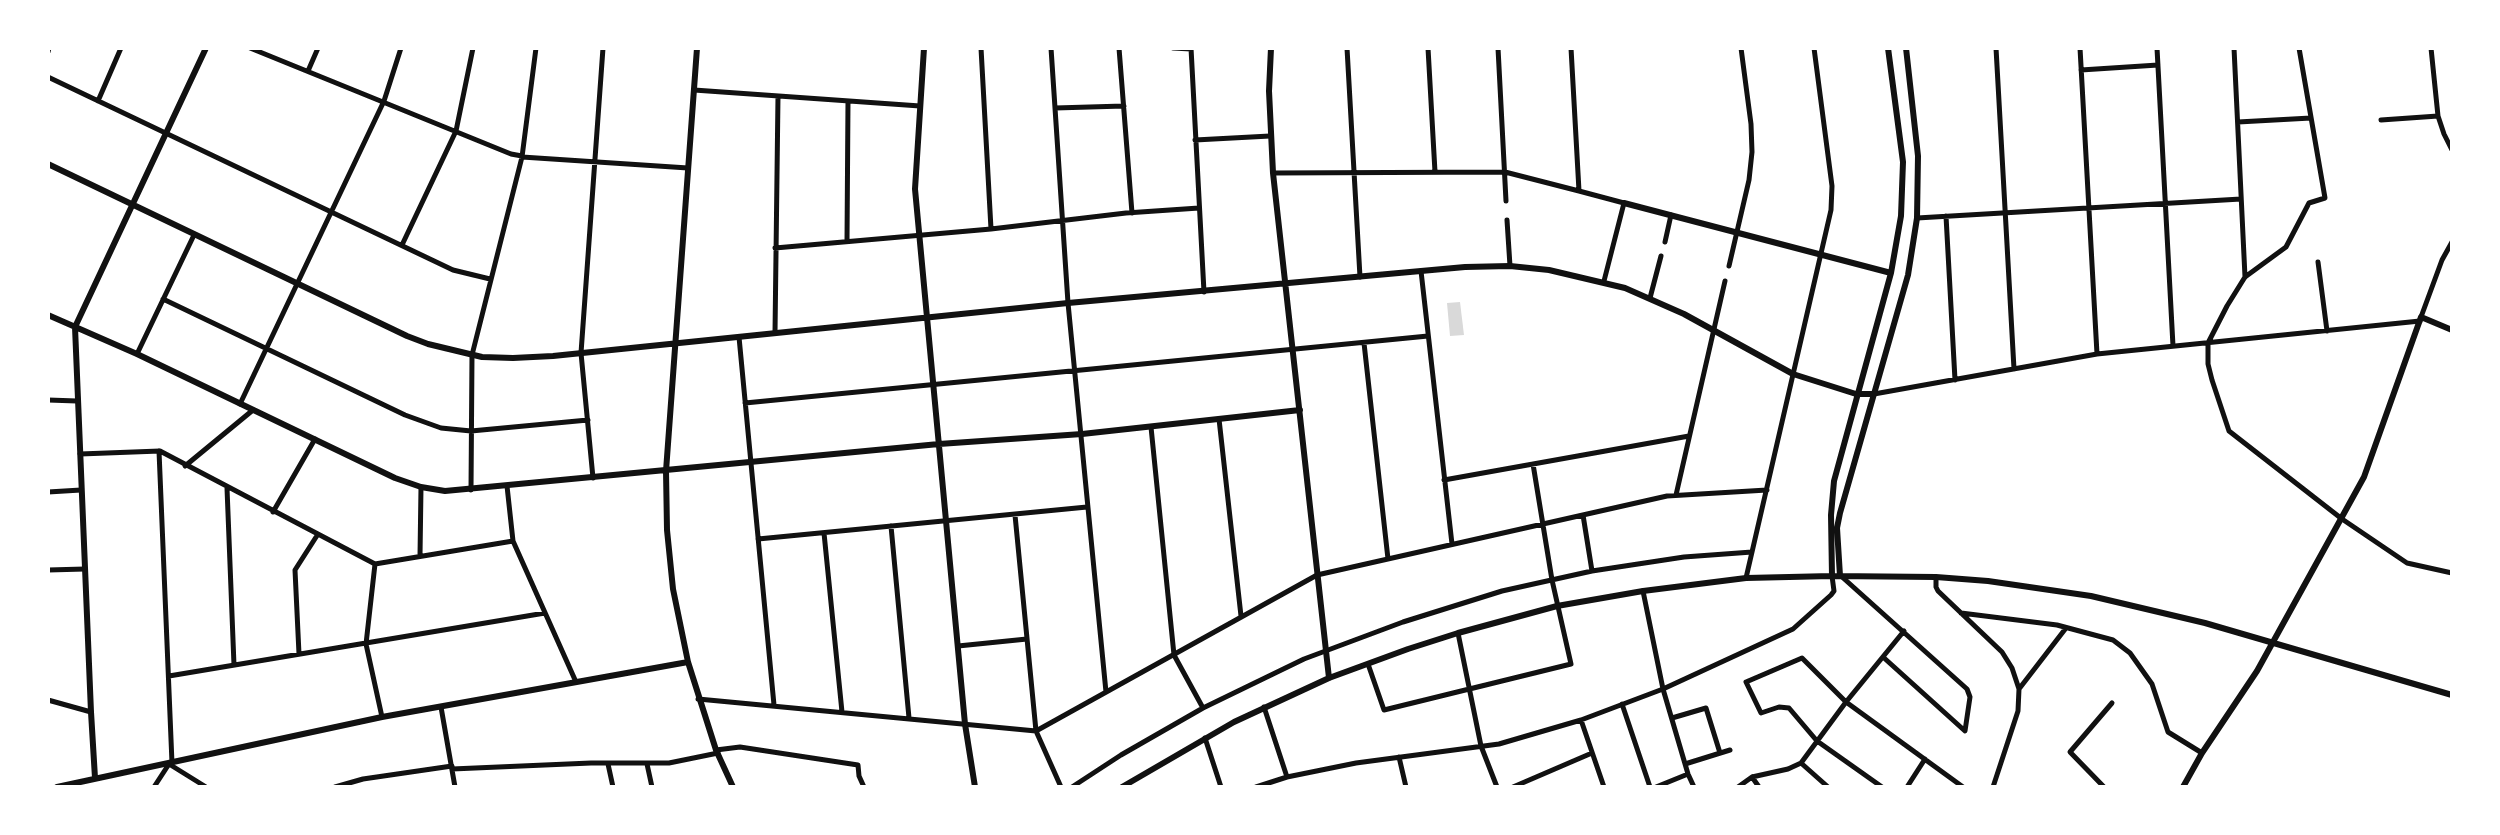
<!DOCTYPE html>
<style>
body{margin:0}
#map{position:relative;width:2500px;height:835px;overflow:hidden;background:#fff;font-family:"PT Serif",serif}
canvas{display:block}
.frame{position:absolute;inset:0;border:50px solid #fff;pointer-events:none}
</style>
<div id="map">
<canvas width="2500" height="835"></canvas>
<div class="frame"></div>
</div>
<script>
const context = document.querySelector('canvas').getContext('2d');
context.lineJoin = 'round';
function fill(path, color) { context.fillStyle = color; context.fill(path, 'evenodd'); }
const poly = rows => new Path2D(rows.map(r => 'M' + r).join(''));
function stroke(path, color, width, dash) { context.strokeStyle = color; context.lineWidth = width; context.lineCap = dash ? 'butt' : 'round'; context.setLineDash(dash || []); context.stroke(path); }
fill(poly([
 [1460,302,1464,335,1450,336,1447,303]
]), '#d9d9d9');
stroke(poly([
 [250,48,511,154,522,156],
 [981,48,991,229],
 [1051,48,1068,303,1106,692],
 [1119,48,1132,213],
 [1173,48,1191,49],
 [1191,48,1204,292],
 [1347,48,1360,277],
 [1428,48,1435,172],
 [1498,48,1506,201],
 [1571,48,1579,191,1624,203,1604,281],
 [1996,48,2014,369],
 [2080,48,2097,354],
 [2157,48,2173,346],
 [2234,48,2245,277],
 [2299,48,2325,198,2309,203,2286,247,2245,277,2227,306,2208,343,2208,364,2212,380,2229,431,2342,519,2407,563,2452,573],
 [2431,48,2438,116,2444,134,2452,150],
 [48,52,49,48],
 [2081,70,2158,65],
 [308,71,318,48],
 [48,77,453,270,490,279],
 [694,90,920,106],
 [98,101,121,48],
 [1055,108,1124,106],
 [2381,120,2438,116],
 [2238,122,2311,118],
 [1195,140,1270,136],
 [522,157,688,168],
 [1273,173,1505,172,1579,191],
 [1946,216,1955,380],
 [1917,218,2241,199],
 [1507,220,1510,266],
 [847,241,848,101],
 [1665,242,1671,215],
 [402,245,456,131,473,48],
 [775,248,991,229,1126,213,1199,208],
 [2318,262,2327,331],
 [1729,266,1749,180,1752,152,1751,124,1741,48],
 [1421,271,1452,544],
 [1650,298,1661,256],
 [163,299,405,415,441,428,471,431,588,420],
 [2421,317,2442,260,2452,242],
 [775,333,778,96],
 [739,337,774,705],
 [1364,343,1388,559],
 [137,354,194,235],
 [1874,394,2097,354,2420,321],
 [48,400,77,401],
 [745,403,1428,336],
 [240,404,384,101,401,48],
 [1219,419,1241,616],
 [1151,427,1174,655,1203,708],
 [159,451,172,763],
 [80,454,160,451,375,564],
 [185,466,253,410],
 [593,478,581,353,603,48],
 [1444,480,1689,436],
 [507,486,513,541,576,682],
 [227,488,234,665],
 [471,490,472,355,522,157,536,48],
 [48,492,81,490],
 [1676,495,1725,281],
 [273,512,315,439],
 [1015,515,1036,731,1061,787],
 [1583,515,1592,571],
 [891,526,909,718],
 [824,533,842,712],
 [758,539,1087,507],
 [420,556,421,487],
 [48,570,85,569],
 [1841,576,1967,689,1970,697,1965,731,1883,657],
 [1936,577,1936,587,1938,591,2002,652,2012,668,2019,689,2018,711,1993,787],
 [1746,578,1831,210,1832,186,1814,48],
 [1643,591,1663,689,1688,774,1694,787],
 [1961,613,2057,625,2113,640,2130,653,2152,684,2168,732,2202,753],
 [1458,633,1481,746,1497,787],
 [958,646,1027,639],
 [299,654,295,570,318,534],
 [1368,664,1384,710,1571,664,1552,580,1533,464],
 [169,676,545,613],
 [2019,689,2066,628],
 [698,699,1036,731,1317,575,1667,496,1767,490],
 [48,700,91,712],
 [1622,704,1650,787],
 [441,707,455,787],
 [1264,707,1287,777],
 [382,717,366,644,375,564,513,541],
 [1672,718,1706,708,1720,753],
 [1581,720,1604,787],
 [1205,738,1221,787],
 [716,750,740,747,858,765,859,776,864,787],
 [1399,757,1406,787],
 [1801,763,1828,787],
 [169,764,206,787],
 [608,764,613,787],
 [647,764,652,787],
 [1685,764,1730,750],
 [452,769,591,763,669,763,718,753],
 [1752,777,1759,787],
 [154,787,169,764],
 [335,787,363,779,452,766],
 [1072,787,1121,755,1203,708,1304,659,1403,622,1502,591,1592,571,1684,557,1752,552],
 [1256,787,1287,777,1356,763,1499,744,1581,720,1663,689,1793,629,1831,595,1834,591,1832,576],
 [1513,787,1592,753],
 [1656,787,1688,774],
 [1738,787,1752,777,1788,769,1801,763,1846,702,1904,631],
 [1882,787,1817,741,1789,708,1779,707,1761,713,1746,682,1802,658,1846,702,1963,787],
 [1907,787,1925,759],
 [2104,787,2070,752,2112,703]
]), '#111', 5);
stroke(poly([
 [697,48,666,471,667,530,673,589,688,662,716,750,733,787],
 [924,48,915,189,965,724,975,787],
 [1271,48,1269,91,1273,173,1329,678],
 [48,164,407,336,428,344,482,357,513,358,553,356,1068,303,1465,267,1510,266,1549,270,1625,288,1684,314,1793,374,1856,394,1874,394],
 [1624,203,1891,273],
 [48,315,137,354,395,478,421,487,445,491,939,444,1082,434,1300,410],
 [1832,576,1831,515,1834,481,1891,273,1901,216,1903,162,1888,48],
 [1840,576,1837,528,1840,513,1908,275,1917,218,1918,156,1906,48],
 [95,778,91,712,75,327,206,48],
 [57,787,382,717,688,662],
 [1122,787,1234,722,1329,678,1408,649,1458,633,1557,606,1643,591,1746,578,1832,576,1936,577,1988,581,2091,596,2205,623,2452,695],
 [2183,787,2202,753,2257,671,2364,477,2421,317,2452,330]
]), '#111', 6);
</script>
